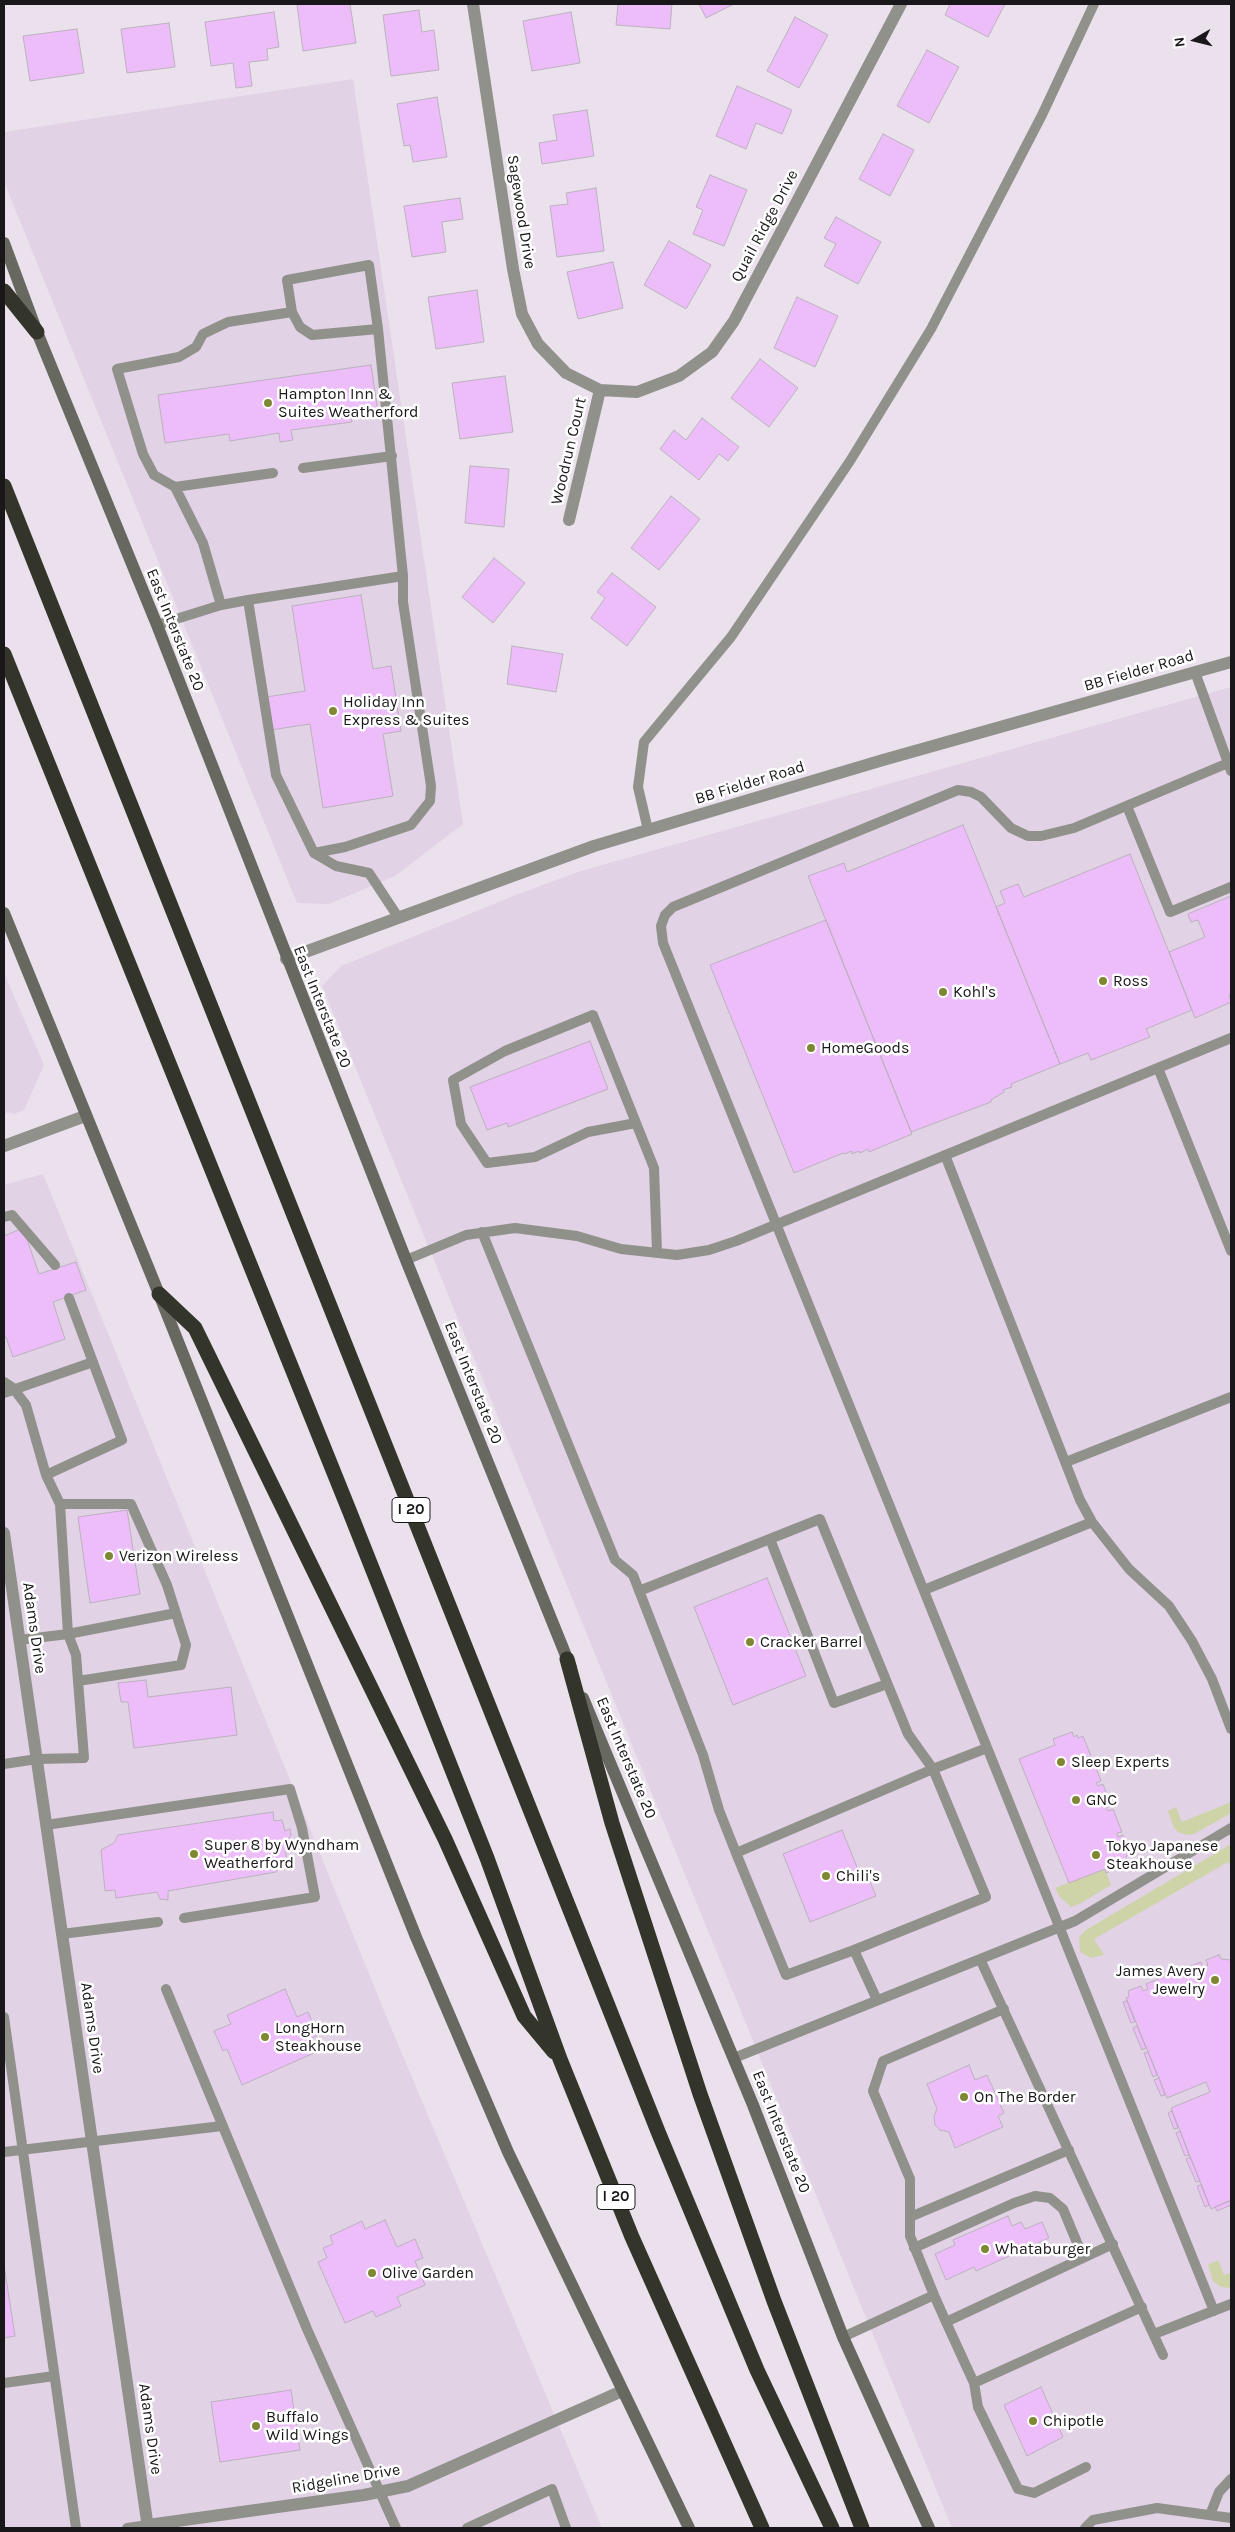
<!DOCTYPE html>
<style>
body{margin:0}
#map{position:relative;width:1235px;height:2532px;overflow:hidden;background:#ebe1ed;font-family:Karla,sans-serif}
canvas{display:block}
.frame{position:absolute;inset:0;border:5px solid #1a171b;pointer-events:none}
.north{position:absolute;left:1170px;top:15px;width:50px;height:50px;-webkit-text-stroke:4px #fff;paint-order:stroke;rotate:262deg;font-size:14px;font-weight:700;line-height:20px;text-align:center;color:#1a171b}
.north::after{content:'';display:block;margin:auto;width:18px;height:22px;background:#1a171b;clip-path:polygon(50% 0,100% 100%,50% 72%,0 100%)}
</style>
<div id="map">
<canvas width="1235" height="2532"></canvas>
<div class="frame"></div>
<div class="north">N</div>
</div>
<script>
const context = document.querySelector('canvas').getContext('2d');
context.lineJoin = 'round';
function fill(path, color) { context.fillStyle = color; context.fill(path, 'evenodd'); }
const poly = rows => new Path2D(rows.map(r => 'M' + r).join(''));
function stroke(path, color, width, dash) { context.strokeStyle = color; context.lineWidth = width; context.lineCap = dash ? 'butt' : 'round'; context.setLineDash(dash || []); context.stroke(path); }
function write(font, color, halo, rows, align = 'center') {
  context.font = font + ' Karla,sans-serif'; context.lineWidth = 5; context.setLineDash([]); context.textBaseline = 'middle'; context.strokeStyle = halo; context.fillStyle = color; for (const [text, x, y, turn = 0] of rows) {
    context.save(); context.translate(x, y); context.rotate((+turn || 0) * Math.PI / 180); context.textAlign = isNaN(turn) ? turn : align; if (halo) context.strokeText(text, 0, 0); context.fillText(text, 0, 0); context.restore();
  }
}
fill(poly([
 [353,79,463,824,395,876,329,904,297,903,4,182,4,132],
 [1231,687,1231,2528,952,2528,322,986,341,966,521,893,581,871],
 [4,973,44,1065,24,1110,14,1114,8,1112,4,1114],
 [43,1174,387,2018,602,2528,4,2528,4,1185]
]), '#e1d2e5');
fill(poly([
 [1231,1802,1231,1813,1194,1834,1186,1835,1178,1832,1174,1828,1168,1811,1176,1807,1182,1822],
 [1231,1844,1231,1866,1228,1862,1094,1939,1104,1955,1091,1958,1080,1952,1079,1937,1086,1930],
 [1105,1869,1111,1885,1081,1903,1071,1907,1060,1897,1055,1888],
 [1218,2260,1224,2275,1231,2273,1231,2288,1221,2287,1213,2281,1208,2265]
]), '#ced4a8');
const building = poly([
 [297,4,350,4,356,43,303,51,297,4],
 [618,4,672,4,670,29,616,25,618,4],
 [699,4,734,4,706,18,699,4],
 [950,4,1005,4,988,37,945,15,950,4],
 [419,10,422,32,434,30,439,70,391,76,383,15,419,10],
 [274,12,279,47,267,49,268,60,249,62,252,86,236,88,233,63,211,66,205,22,274,12],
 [571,12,580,63,532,71,523,21,571,12],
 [795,17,828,35,799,88,767,71,795,17],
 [169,23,175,67,127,73,121,29,169,23],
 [77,29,84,73,30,81,23,36,77,29],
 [927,50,959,67,929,123,897,106,927,50],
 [737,86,792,110,782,134,756,123,746,149,716,136,737,86],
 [437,97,447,157,413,162,410,145,404,146,397,104,437,97],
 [587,110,594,156,542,164,539,143,557,140,553,115,587,110],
 [883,134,914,150,890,196,859,179,883,134],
 [710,175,747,190,724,246,693,234,703,210,696,207,710,175],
 [596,188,604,251,557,257,550,206,568,204,566,193,596,188],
 [460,198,463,219,442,222,446,252,412,257,404,206,460,198],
 [836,217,881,242,858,284,824,266,836,244,824,238,836,217],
 [669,241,711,265,686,309,644,285,669,241],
 [613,262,623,308,578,319,567,272,613,262],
 [477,290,484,342,436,349,428,297,477,290],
 [797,297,838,316,815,367,774,348,797,297],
 [760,359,798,388,769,427,731,398,760,359],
 [371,365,378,412,351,416,352,422,291,430,293,440,280,442,279,433,230,441,229,434,165,443,158,395,371,365],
 [505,376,513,432,460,439,452,383,505,376],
 [702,418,739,447,728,461,719,454,699,480,660,449,674,430,686,440,702,418],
 [470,466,509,469,504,527,465,523,470,466],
 [671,496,700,519,659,570,631,548,671,496],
 [494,558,525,583,493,623,462,597,494,558],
 [612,573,656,607,627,646,591,618,605,598,597,592,612,573],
 [361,595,373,669,391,666,401,731,383,734,393,796,323,808,310,724,271,730,266,697,305,691,292,606,361,595],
 [512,646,563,654,556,692,507,684,512,646],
 [963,825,1060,1064,1011,1084,1012,1087,1003,1090,1004,1092,991,1100,991,1102,911,1132,808,876,844,863,847,872,963,825],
 [1130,854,1192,1010,1146,1029,1150,1037,1091,1060,1088,1053,1060,1064,996,907,1005,903,1000,891,1018,884,1024,897,1130,854],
 [1231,896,1231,994,1229,995,1231,1002,1195,1018,1169,952,1205,937,1198,920,1191,922,1188,914,1231,896],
 [826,920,912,1134,869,1152,868,1149,860,1153,859,1151,852,1154,852,1151,844,1154,843,1153,794,1173,710,965,826,920],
 [590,1041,608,1089,508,1127,507,1123,487,1130,470,1087,590,1041],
 [23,1228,39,1274,76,1262,86,1290,53,1302,65,1339,13,1357,6,1337,4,1338,4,1236,23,1228],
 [127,1510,140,1594,90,1603,78,1517,127,1510],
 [767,1578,806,1676,733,1705,694,1607,767,1578],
 [146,1680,148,1697,231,1687,237,1735,134,1748,128,1702,121,1702,118,1683,146,1680],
 [1072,1732,1074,1737,1077,1735,1078,1738,1083,1736,1091,1756,1087,1758,1088,1762,1093,1760,1101,1781,1096,1783,1098,1786,1103,1784,1111,1806,1106,1808,1108,1811,1113,1809,1122,1832,1117,1833,1118,1837,1123,1835,1131,1854,1126,1856,1127,1865,1106,1873,1105,1869,1069,1883,1019,1759,1055,1745,1053,1739,1072,1732],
 [273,1812,274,1821,282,1820,285,1831,290,1829,291,1835,286,1843,286,1858,276,1872,168,1891,168,1900,160,1899,157,1892,116,1898,115,1890,105,1891,101,1850,114,1843,118,1835,273,1812],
 [842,1830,861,1877,867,1875,876,1896,810,1922,783,1854,842,1830],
 [1219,1955,1221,1959,1231,1960,1231,2200,1211,2209,1171,2108,1210,2092,1206,2082,1167,2098,1126,1998,1129,1997,1128,1991,1141,1986,1143,1991,1148,1989,1146,1984,1201,1962,1203,1967,1208,1965,1206,1960,1219,1955],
 [285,1989,297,2017,308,2012,318,2035,308,2040,314,2053,242,2085,227,2049,223,2051,214,2031,231,2024,227,2015,285,1989],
 [1127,2001,1135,2022,1131,2023,1123,2002,1127,2001],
 [1137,2026,1146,2048,1142,2050,1133,2028,1137,2026],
 [1148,2052,1157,2075,1153,2077,1144,2053,1148,2052],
 [969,2065,975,2080,987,2075,1004,2113,998,2116,1003,2127,955,2148,949,2132,940,2130,935,2125,934,2116,937,2109,927,2084,969,2065],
 [1159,2078,1165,2095,1161,2096,1154,2080,1159,2078],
 [1172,2111,1178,2128,1174,2129,1168,2113,1172,2111],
 [1180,2131,1189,2155,1185,2156,1176,2133,1180,2131],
 [1190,2157,1200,2181,1196,2182,1186,2159,1190,2157],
 [1201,2185,1209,2205,1205,2207,1197,2186,1201,2185],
 [1230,2201,1231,2205,1217,2211,1215,2207,1230,2201],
 [1008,2216,1012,2226,1021,2222,1025,2229,1042,2222,1049,2238,976,2271,974,2267,946,2280,935,2254,955,2245,953,2240,1008,2216],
 [385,2220,397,2247,415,2239,423,2258,415,2261,425,2285,397,2297,401,2306,376,2317,373,2311,345,2323,318,2262,327,2258,323,2248,333,2244,330,2236,362,2221,365,2229,385,2220],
 [4,2265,15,2336,4,2338,4,2265],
 [1041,2387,1063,2437,1027,2456,1004,2405,1041,2387],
 [291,2390,300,2450,220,2462,211,2402,291,2390]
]);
fill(building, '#edbdfa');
stroke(building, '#bbb2bd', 1);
stroke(poly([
 [292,312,300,327,312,335,378,329],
 [303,468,392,456],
 [175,487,273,473],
 [221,605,203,543,175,487,154,475,143,454,117,369,179,357,196,347,203,334,228,322,292,312,287,280,369,265,378,329,403,576],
 [157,625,221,605,248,600],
 [1195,672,1231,771],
 [1127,806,1170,912,1231,887],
 [648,830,638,787,644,742,731,637,850,461,931,329,1042,115,1094,4],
 [314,853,345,847,411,825,430,801,431,786,403,602,403,576,248,600,276,775,314,853,336,866,369,873,398,917],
 [1158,1068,1231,1251],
 [636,1123,588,1132,535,1157,487,1163,461,1124,453,1080,505,1051,593,1015,654,1168,657,1252],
 [945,1155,1080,1500,1092,1522,1129,1569,1169,1606,1192,1641,1212,1679,1231,1729],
 [4,1217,12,1215,55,1265],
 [482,1232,615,1560,633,1575,703,1755,719,1810,736,1853],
 [406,1260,466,1235,515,1228,577,1236,621,1249,677,1255,709,1250,736,1241,1231,1038],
 [4,1382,13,1388,26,1405,46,1475,60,1504,131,1504,167,1585,186,1645,181,1665,78,1681],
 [4,1393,93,1362],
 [1066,1462,1231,1397],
 [46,1475,122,1440,69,1298],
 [60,1504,68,1634,176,1613],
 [770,1539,834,1703,887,1684],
 [924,1590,1092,1522],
 [639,1591,820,1519,908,1734,933,1769,987,1748],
 [4,1764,37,1759,84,1758,76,1655,68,1634,19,1640],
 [46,1825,290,1789,302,1828,315,1897,184,1918],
 [62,1934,158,1922],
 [854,1950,786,1975,736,1853,933,1769,986,1897,854,1950,877,2000],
 [980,1959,1163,2355],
 [166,1989,307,2329,396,2528],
 [4,2017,76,2528],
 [734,2058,1075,1921,1231,1828],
 [4,2152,222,2126],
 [910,2217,1069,2150],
 [914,2248,1014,2203,1035,2196,1050,2198,1063,2209,1083,2257],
 [934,2295,910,2236,910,2179,873,2091,883,2061,1004,2009],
 [1214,2311,663,943,661,926,665,915,673,907,958,790,971,792,981,797,1011,828,1028,836,1041,836,1074,828,1228,763],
 [946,2322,974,2383,978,2407,1018,2489,1034,2493,1086,2467],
 [1154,2334,1231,2304],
 [843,2337,934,2295,946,2322,1113,2244],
 [4,2383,54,2376],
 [974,2383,1142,2307],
 [1210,2515,1219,2492,1231,2479],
 [127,2528,148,2525],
 [467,2528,552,2489,566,2528],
 [1085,2528,1093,2520,1157,2508,1231,2518]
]), '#90918b', 10);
stroke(poly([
 [473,4,513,269,522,314,538,344,566,373,600,390,637,392,679,376,712,352,734,321,901,4],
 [569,520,600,390],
 [4,1533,148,2528],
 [148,2525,364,2495,408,2486,622,2391]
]), '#90918b', 12);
stroke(poly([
 [286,959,594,846,883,760,1231,662],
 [4,1146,85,1116]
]), '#90918b', 12);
stroke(poly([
 [4,243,37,332,157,625,406,1260,571,1668],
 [4,913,159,1294,416,1937,508,2152,689,2528],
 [583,1698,753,2105,843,2337,929,2528]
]), '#676960', 12);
stroke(poly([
 [4,291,37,332],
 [4,486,659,2134,757,2370,832,2528],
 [4,654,349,1510,487,1858,560,2059,632,2237,762,2528],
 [159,1294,195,1328,445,1839,524,2016,554,2052],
 [567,1659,612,1823,700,2094,774,2301,862,2528]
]), '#34352a', 15);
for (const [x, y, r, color] of [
 [268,403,5,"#808733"],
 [333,711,5,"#808733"],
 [1103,981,5,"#808733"],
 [943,992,5,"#808733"],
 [811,1048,5,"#808733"],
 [109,1556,5,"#808733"],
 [750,1642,5,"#808733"],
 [1061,1762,5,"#808733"],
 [1076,1800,5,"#808733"],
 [194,1854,5,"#808733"],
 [1096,1855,5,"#808733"],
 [826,1876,5,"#808733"],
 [1215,1980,5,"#808733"],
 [265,2037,5,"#808733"],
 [964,2097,5,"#808733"],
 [985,2249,5,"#808733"],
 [372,2273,5,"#808733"],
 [1033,2421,5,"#808733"],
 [256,2426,5,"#808733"]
]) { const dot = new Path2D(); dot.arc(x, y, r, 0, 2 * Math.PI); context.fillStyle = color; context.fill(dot); stroke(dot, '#fff', 2); }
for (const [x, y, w] of [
 [411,1510,38],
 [616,2197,38]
]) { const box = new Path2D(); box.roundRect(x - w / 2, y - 12.5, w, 25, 4); context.fillStyle = '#fff'; context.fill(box); stroke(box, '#1a171b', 1); }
write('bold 15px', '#1a171b', null, [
 ["I 20",411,1510],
 ["I 20",616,2197]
]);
write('16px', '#1a171b', '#fff', [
 ["Sagewood Drive",521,212,81],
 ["Quail Ridge Drive",765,226,-62],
 ["Woodrun Court",569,451,-77],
 ["East Interstate 20",175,630,68],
 ["BB Fielder Road",1139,671,-16],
 ["BB Fielder Road",750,783,-17],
 ["East Interstate 20",322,1007,68],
 ["East Interstate 20",473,1383,68],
 ["Adams Drive",34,1628,82],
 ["East Interstate 20",626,1758,67],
 ["Adams Drive",92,2028,82],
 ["East Interstate 20",781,2132,68],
 ["Adams Drive",150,2429,82],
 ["Ridgeline Drive",346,2479,-10]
]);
write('16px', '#1a171b', '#fff', [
 ["Hampton Inn &",278,394],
 ["Suites Weatherford",278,412],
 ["Holiday Inn",343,702],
 ["Express & Suites",343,720],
 ["Ross",1113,981],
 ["Kohl's",953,992],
 ["HomeGoods",821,1048],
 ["Verizon Wireless",119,1556],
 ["Cracker Barrel",760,1642],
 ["Sleep Experts",1071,1762],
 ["GNC",1086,1800],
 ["Super 8 by Wyndham",204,1845],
 ["Weatherford",204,1863],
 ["Tokyo Japanese",1106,1846],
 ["Steakhouse",1106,1864],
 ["Chili's",836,1876],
 ["James Avery",1205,1971,"right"],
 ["Jewelry",1205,1989,"right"],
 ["LongHorn",275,2028],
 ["Steakhouse",275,2046],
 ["On The Border",974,2097],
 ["Whataburger",995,2249],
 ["Olive Garden",382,2273],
 ["Buffalo",266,2417],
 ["Wild Wings",266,2435],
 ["Chipotle",1043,2421]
], 'left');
</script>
